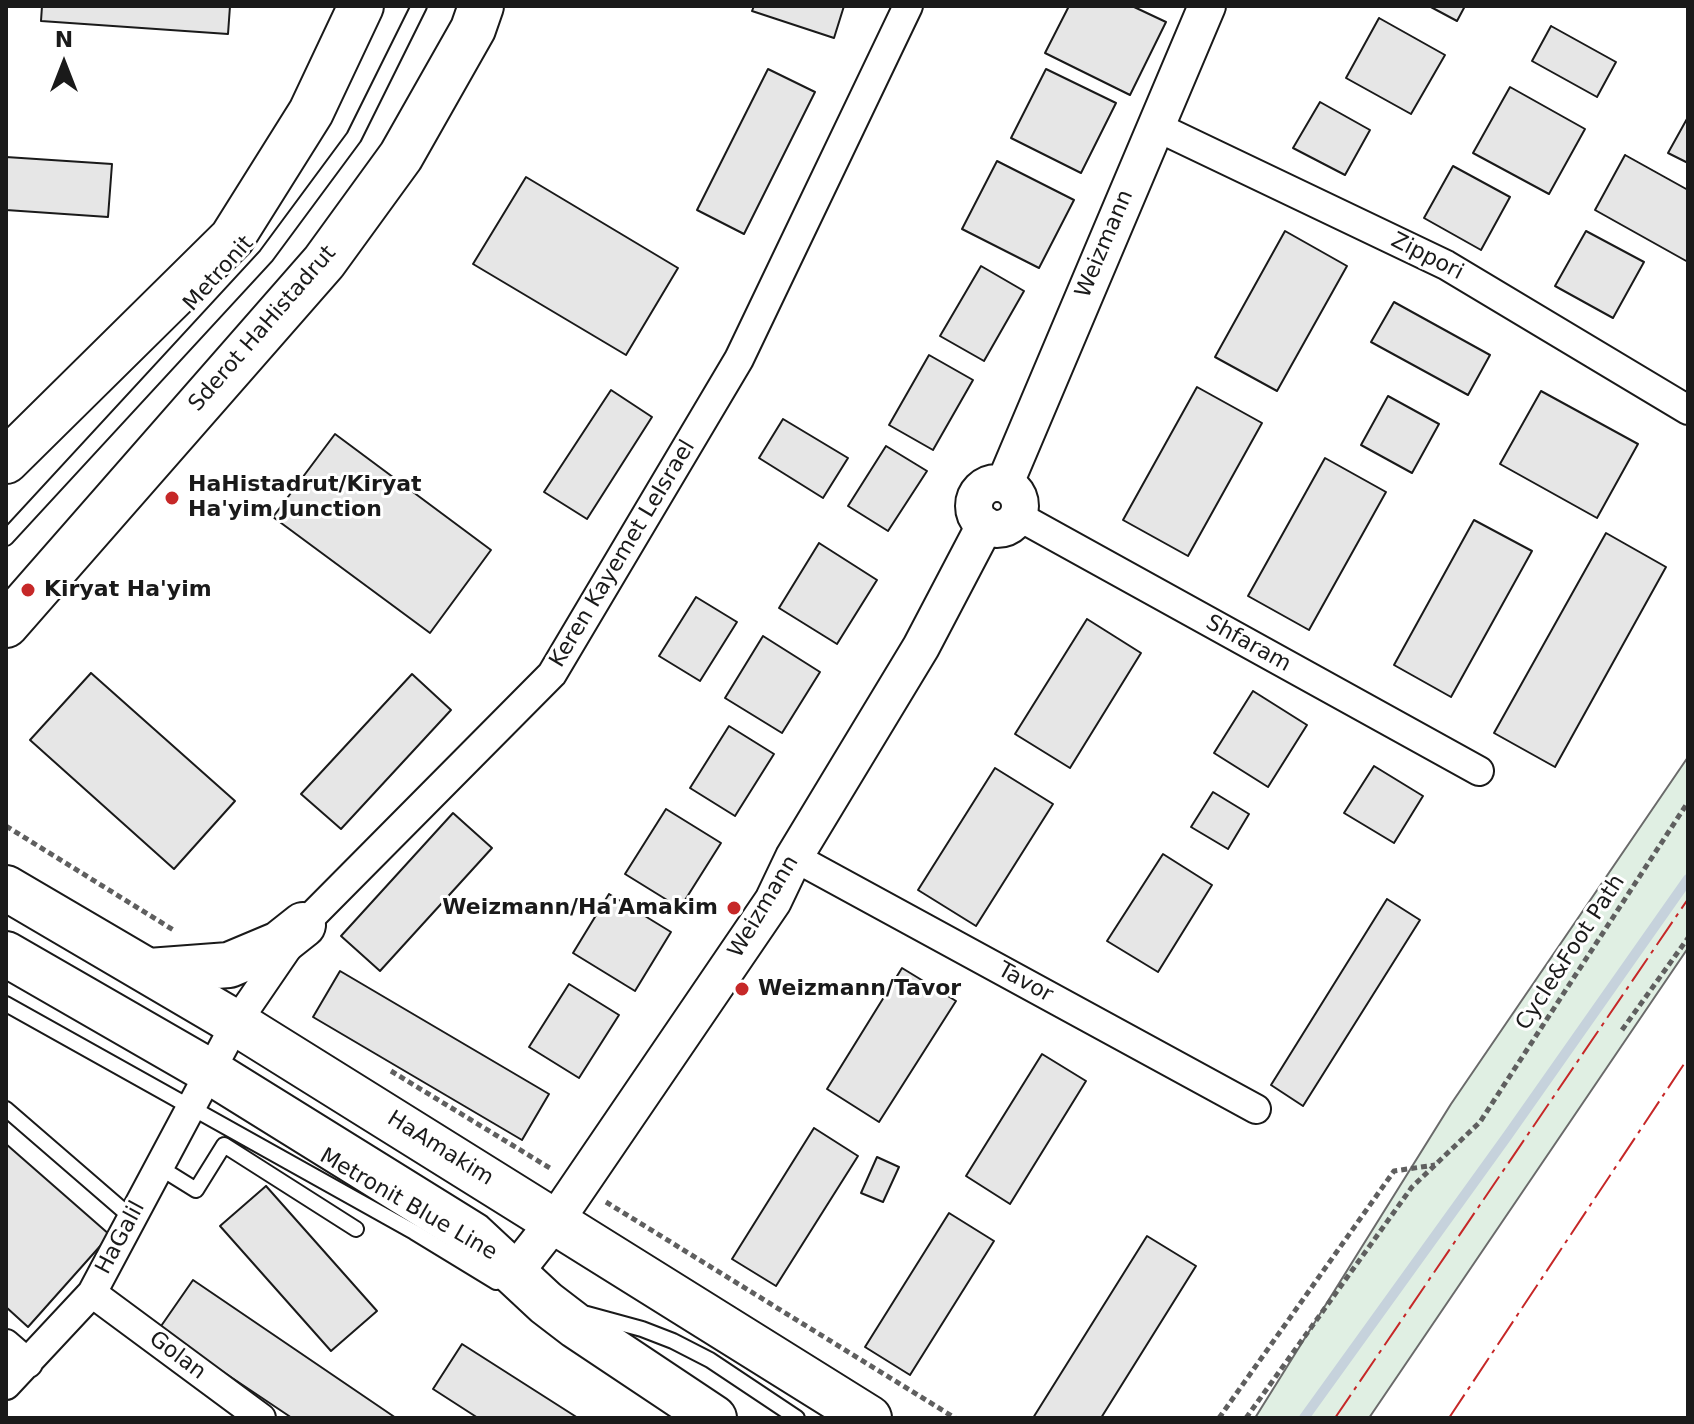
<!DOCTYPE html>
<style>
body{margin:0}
#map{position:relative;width:1694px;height:1424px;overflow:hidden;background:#fff;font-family:"DejaVu Sans",sans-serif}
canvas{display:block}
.frame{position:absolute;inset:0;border:8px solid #1a1a1a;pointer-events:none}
.north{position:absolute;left:24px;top:24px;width:80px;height:80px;-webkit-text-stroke:6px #fff;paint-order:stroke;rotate:0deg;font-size:22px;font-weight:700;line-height:32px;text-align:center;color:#1a1a1a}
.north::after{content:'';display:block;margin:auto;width:28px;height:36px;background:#1a1a1a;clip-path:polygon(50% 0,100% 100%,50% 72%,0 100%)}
</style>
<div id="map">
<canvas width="1694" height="1424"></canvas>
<div class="frame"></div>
<div class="north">N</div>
</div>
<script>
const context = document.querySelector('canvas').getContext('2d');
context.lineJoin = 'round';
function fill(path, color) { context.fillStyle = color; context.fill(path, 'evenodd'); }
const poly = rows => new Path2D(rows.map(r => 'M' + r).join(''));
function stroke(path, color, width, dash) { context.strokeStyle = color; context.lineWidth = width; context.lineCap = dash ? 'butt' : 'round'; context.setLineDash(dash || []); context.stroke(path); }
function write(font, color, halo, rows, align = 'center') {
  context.font = font + ' "DejaVu Sans",sans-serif'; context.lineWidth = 6; context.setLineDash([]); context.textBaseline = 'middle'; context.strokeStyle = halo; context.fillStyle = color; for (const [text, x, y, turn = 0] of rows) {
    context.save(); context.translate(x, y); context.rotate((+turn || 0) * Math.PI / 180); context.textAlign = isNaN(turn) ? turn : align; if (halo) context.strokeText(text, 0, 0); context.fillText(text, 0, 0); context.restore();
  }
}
const green = poly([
 [1688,757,1688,948,1369,1418,1255,1418,1451,1104,1688,757]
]);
fill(green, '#e0efe3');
stroke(green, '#6a6a6a', 2);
stroke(poly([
 [1304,1418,1508,1135,1688,879]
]), '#c6d2dc', 10);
const building = poly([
 [42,6,230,6,228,34,41,21,42,6],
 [754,6,844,6,834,38,752,11,754,6],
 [1069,6,1132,6,1166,22,1130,95,1045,53,1069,6],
 [1429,6,1465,6,1457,21,1429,6],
 [1379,18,1445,55,1411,114,1346,78,1379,18],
 [1551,26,1616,62,1597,97,1532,61,1551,26],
 [768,69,815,92,744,234,697,210,768,69],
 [1046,69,1116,103,1081,173,1011,138,1046,69],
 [1510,87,1585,129,1549,194,1473,153,1510,87],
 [1320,102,1370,130,1345,175,1293,148,1320,102],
 [1688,117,1688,163,1668,153,1688,117],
 [1625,155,1688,190,1688,262,1595,210,1625,155],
 [6,157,112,164,108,217,6,210,6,157],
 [997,161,1074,200,1039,268,962,229,997,161],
 [1453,166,1510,197,1481,250,1424,218,1453,166],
 [526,177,678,268,626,355,473,264,526,177],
 [1285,231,1347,266,1277,391,1215,357,1285,231],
 [1586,231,1644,262,1613,318,1555,286,1586,231],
 [981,266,1024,291,984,361,940,336,981,266],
 [1394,302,1490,355,1468,395,1371,342,1394,302],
 [929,355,973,380,933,450,889,425,929,355],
 [1197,387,1262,423,1188,556,1123,520,1197,387],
 [611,390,652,417,587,519,544,492,611,390],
 [1541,391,1638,444,1597,518,1500,464,1541,391],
 [1388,396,1439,424,1412,473,1361,445,1388,396],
 [783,419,848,458,823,498,759,458,783,419],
 [335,434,491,550,430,633,273,517,335,434],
 [886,446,927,471,888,531,848,506,886,446],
 [1325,458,1386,492,1309,630,1248,596,1325,458],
 [1474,520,1532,551,1451,697,1394,665,1474,520],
 [1606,533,1666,567,1555,767,1494,733,1606,533],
 [819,543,877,580,837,644,779,608,819,543],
 [696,597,737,622,700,681,659,656,696,597],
 [1087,619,1141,653,1070,768,1015,734,1087,619],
 [763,636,820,672,782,733,725,698,763,636],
 [91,673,235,801,174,869,30,740,91,673],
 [412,674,451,710,341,829,301,794,412,674],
 [1253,691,1307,725,1268,787,1214,753,1253,691],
 [729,726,774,754,735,816,690,788,729,726],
 [1374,766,1423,796,1394,843,1344,813,1374,766],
 [995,768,1053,804,976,926,918,890,995,768],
 [1213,792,1249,814,1228,849,1191,827,1213,792],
 [666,809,721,843,680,908,625,874,666,809],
 [453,813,492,848,380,971,341,936,453,813],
 [1163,854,1212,885,1158,972,1107,941,1163,854],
 [609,894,671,932,635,991,573,953,609,894],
 [1387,899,1420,920,1303,1106,1271,1085,1387,899],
 [902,968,956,1001,879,1122,827,1089,902,968],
 [340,971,549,1094,522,1140,313,1017,340,971],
 [569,984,619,1015,579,1078,529,1047,569,984],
 [1042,1054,1086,1081,1010,1204,966,1176,1042,1054],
 [814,1128,858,1156,776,1286,732,1259,814,1128],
 [6,1144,110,1235,28,1327,6,1307,6,1144],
 [877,1157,899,1167,883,1202,861,1193,877,1157],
 [266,1186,377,1311,331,1351,220,1226,266,1186],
 [949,1213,994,1241,910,1375,865,1347,949,1213],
 [1147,1236,1196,1266,1101,1418,1033,1418,1147,1236],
 [193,1280,396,1418,292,1418,159,1329,193,1280],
 [462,1344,578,1418,478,1418,433,1389,462,1344]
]);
fill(building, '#e6e6e6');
stroke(building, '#1a1a1a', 2);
const service = poly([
 [6,538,266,256,354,137,419,6],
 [6,1004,414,1232,496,1282],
 [6,1109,132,1218],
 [159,1167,196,1190,224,1145,356,1229],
 [587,1314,642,1329,673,1341,710,1360,797,1418]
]);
const minor = poly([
 [1155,126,1446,265,1688,410],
 [1018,516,1479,771],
 [794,857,1256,1109],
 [92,1293,261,1418],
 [6,1344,28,1363],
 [6,1385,92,1293,236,1023,303,925,552,674,739,359,908,6]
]);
const tertiary = poly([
 '974 506a23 23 0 1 1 46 0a23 23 0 1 1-46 0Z',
 [1005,483,1207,6],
 [515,1272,555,1221,773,901,794,857,921,647,985,525]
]);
const primary = poly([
 [6,888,236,1023,869,1418],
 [6,954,209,1071,473,1235,546,1303,576,1326,714,1418],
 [149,971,229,965,279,944,303,925]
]);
const trunk = poly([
 [6,461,232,238,311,112,361,6],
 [6,625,324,262,401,156,473,29,481,6]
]);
stroke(service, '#1a1a1a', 18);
stroke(minor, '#1a1a1a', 32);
stroke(tertiary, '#1a1a1a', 40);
stroke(primary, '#1a1a1a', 48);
stroke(trunk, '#1a1a1a', 48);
stroke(poly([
 [6,826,175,931],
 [1622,1030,1688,938],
 [391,1071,553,1170],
 [606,1202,955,1418],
 [1219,1418,1394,1171,1435,1165],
 [1246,1418,1412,1187,1480,1122,1688,802]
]), '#5f5f5f', 5, [6, 4]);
stroke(service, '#fff', 14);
stroke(minor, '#fff', 28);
stroke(tertiary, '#fff', 36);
stroke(primary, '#fff', 44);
stroke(trunk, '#fff', 44);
stroke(poly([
 [1335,1418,1688,899],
 [1449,1418,1688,1058]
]), '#c62828', 2, [28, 6, 4, 6]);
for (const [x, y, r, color] of [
 [172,498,8,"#c62828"],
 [28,590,8,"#c62828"],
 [734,908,8,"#c62828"],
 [742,989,8,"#c62828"]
]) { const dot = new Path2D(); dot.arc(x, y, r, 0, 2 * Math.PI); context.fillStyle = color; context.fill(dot); stroke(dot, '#fff', 3); }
write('22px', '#1a1a1a', '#fff', [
 ["Weizmann",1105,244,-67],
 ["Zippori",1427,257,27],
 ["Metronit",219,274,-48],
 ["Sderot HaHistadrut",263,329,-49],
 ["Keren Kayemet LeIsrael",623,554,-59],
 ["Shfaram",1248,644,29],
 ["Weizmann",764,907,-59],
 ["Cycle&Foot Path",1571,953,-57],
 ["Tavor",1025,983,29],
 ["HaAmakim",440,1149,32],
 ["Metronit Blue Line",408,1205,30],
 ["HaGalil",121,1238,-62],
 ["Golan",177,1356,37]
]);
write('bold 22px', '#1a1a1a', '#fff', [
 ["HaHistadrut/Kiryat",188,485],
 ["Ha'yim Junction",188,510],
 ["Kiryat Ha'yim",44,590],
 ["Weizmann/Ha'Amakim",718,908,"right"],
 ["Weizmann/Tavor",758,989]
], 'left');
</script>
